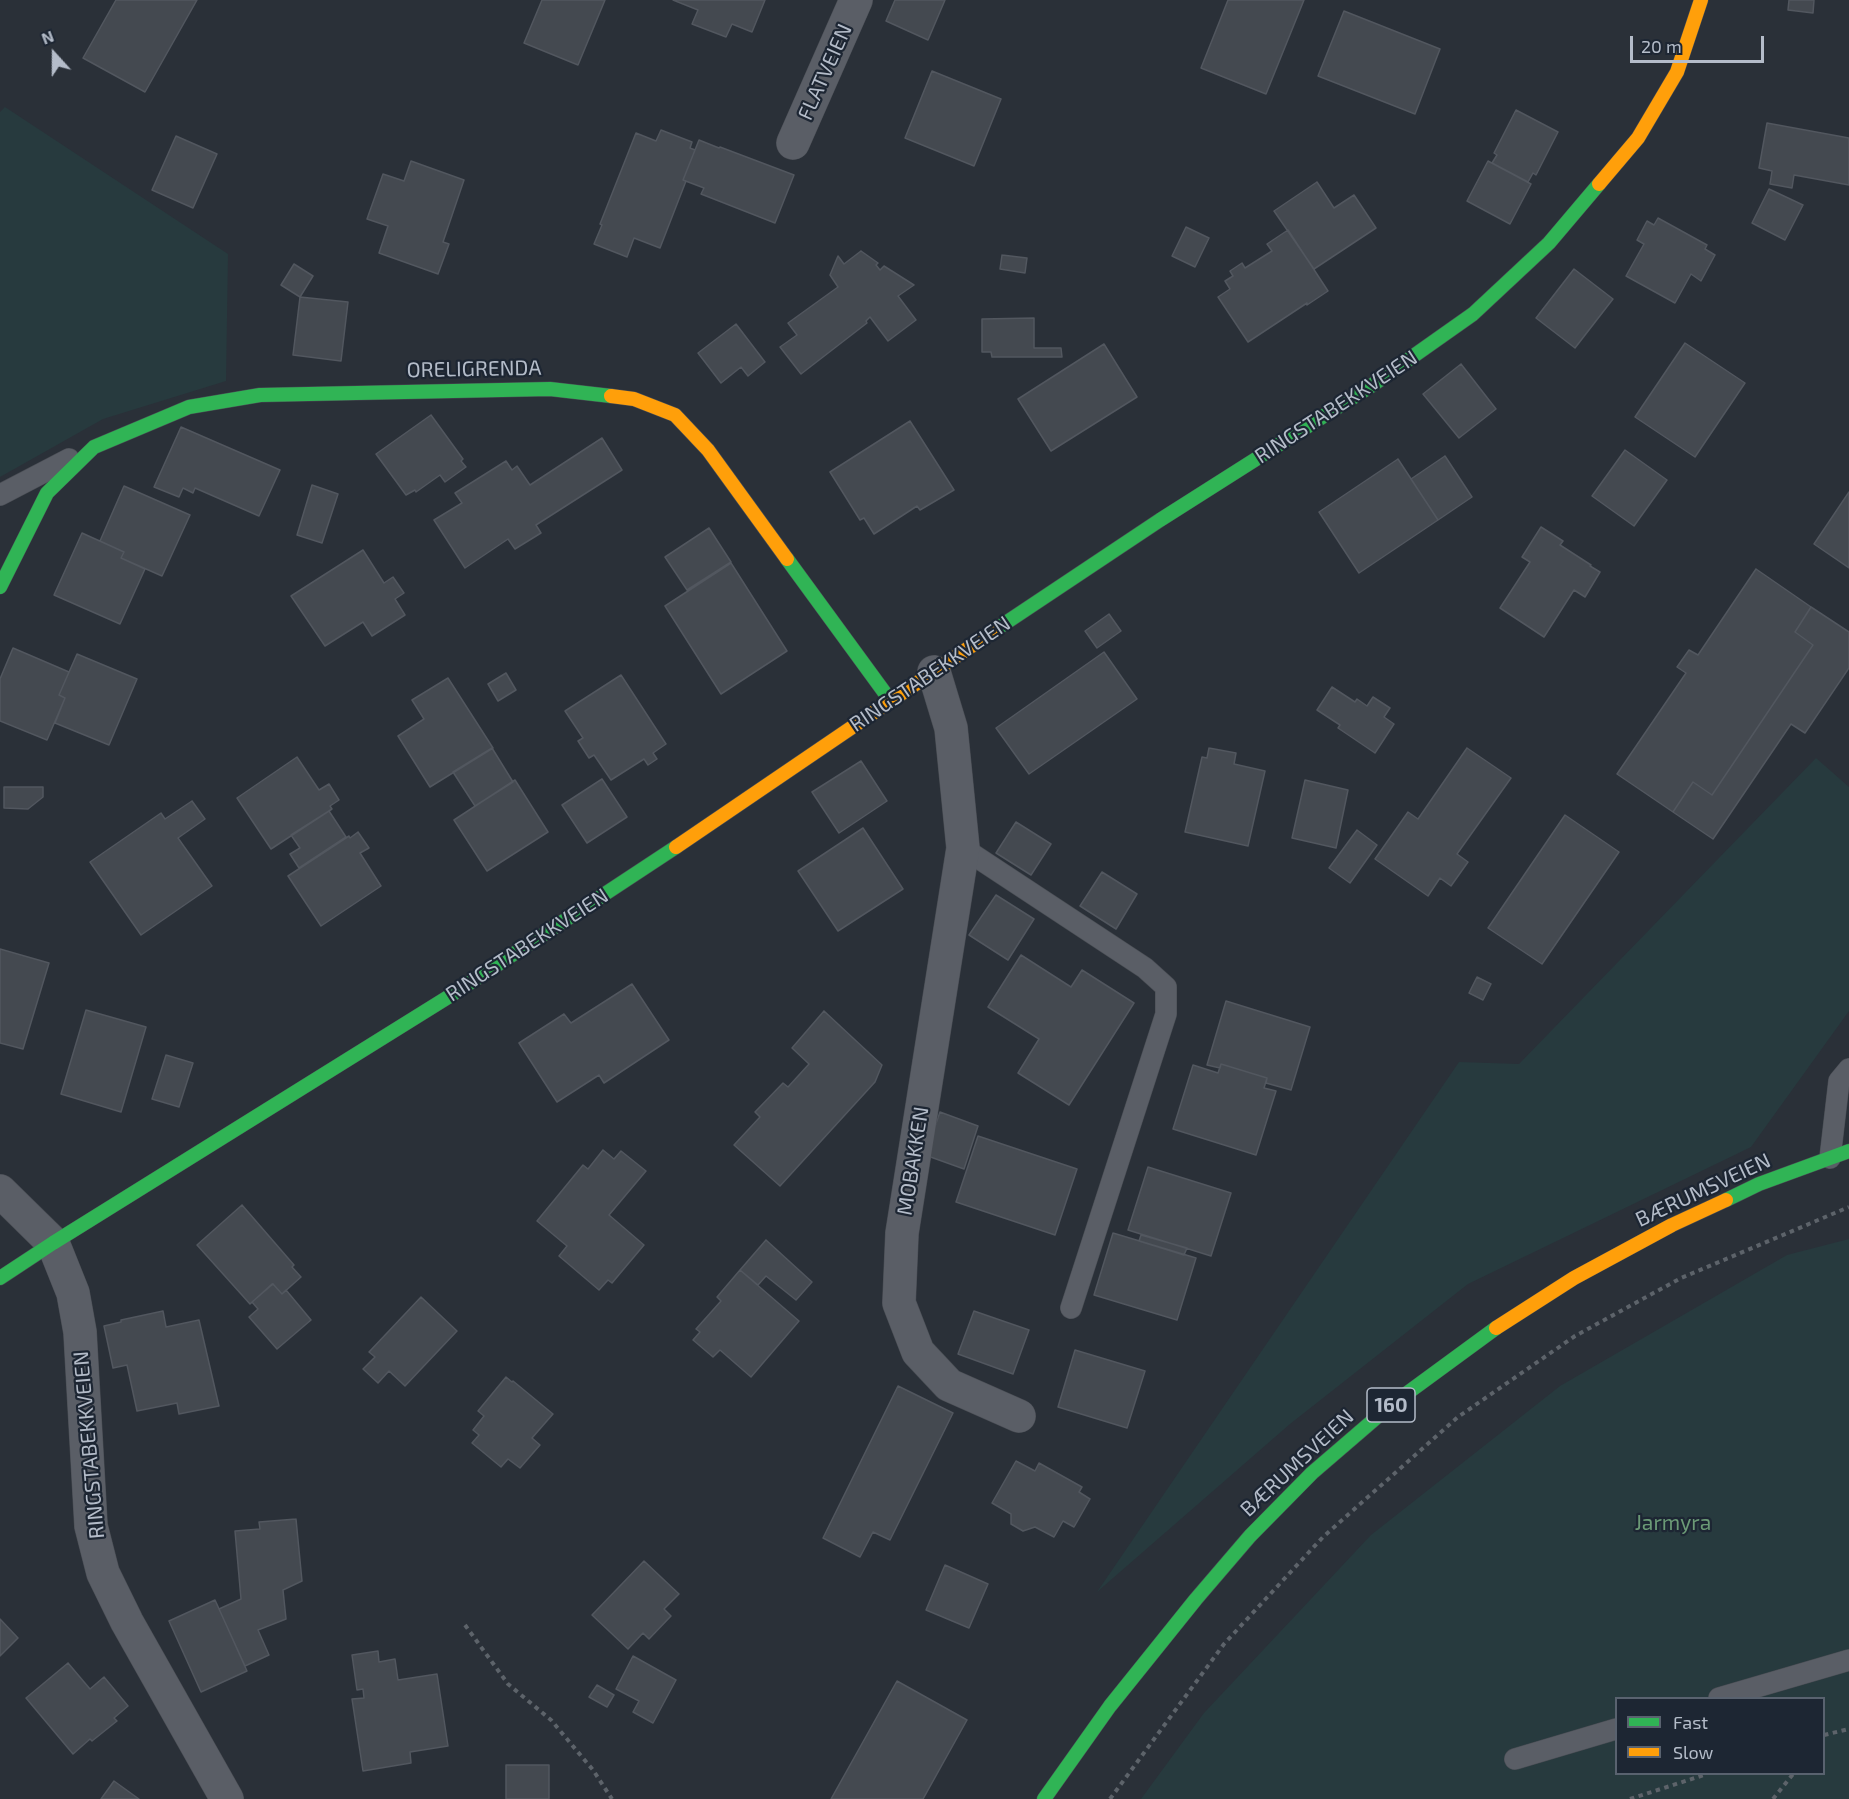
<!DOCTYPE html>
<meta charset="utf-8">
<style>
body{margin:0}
#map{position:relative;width:1849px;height:1799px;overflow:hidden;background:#2a3038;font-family:"Exo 2",sans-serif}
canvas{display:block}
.legend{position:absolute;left:1615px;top:1697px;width:210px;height:78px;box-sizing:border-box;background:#1d2633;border:2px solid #59626f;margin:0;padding:8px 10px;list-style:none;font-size:18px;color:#b4bcc9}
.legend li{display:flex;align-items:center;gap:12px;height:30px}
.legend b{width:30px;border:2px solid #59626f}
.north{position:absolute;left:24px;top:24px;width:60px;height:60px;-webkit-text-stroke:4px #1d2633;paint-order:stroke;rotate:339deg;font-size:16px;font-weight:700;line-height:24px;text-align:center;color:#b4bcc9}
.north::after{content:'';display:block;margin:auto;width:21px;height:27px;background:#b4bcc9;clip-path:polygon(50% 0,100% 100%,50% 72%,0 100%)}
.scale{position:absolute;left:1630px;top:36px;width:134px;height:27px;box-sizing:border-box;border:3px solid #b4bcc9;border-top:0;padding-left:8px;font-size:18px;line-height:21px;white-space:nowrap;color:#b4bcc9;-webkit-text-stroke:4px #1d2633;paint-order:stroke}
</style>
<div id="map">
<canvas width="1849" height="1799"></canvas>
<ul class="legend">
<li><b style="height:8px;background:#30b455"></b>Fast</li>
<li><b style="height:8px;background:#ff9f0a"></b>Slow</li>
</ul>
<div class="north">N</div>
<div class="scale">20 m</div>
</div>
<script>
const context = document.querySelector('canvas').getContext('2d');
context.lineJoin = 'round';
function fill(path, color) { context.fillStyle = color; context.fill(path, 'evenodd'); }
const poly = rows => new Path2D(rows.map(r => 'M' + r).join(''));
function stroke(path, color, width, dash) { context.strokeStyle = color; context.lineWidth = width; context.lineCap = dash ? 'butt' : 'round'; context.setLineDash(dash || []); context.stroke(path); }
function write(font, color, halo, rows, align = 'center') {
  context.font = font + ' "Exo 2",sans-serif'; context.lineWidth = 4.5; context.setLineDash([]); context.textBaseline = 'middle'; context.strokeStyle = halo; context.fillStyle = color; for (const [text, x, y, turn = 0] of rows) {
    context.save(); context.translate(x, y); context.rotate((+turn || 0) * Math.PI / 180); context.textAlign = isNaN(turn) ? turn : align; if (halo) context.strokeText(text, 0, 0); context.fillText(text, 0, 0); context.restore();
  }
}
fill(poly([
 [5,107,228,254,226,381,103,419,0,477,0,112],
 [1816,758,1849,787,1849,1011,1751,1147,1468,1284,1290,1424,1097,1592,1459,1062,1519,1064],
 [1849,1239,1849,1799,1141,1799,1204,1713,1371,1535,1560,1386,1787,1255],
 [1616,1698,1824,1698,1824,1774,1616,1774]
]), '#273a3e');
const building = poly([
 [116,0,197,0,145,92,83,58,116,0],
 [542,0,605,0,578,65,524,43,542,0],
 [673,0,765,0,752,32,732,24,726,37,692,24,698,10,673,0],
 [895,0,945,0,928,40,886,21,895,0],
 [1228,0,1304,0,1266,94,1201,68,1228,0],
 [1789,0,1814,0,1813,13,1788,10,1789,0],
 [1344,11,1440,49,1415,114,1318,76,1344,11],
 [932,71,1001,99,974,166,905,138,932,71],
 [1516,110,1558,132,1536,175,1533,173,1528,182,1492,163,1497,155,1494,153,1516,110],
 [1767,123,1849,138,1849,185,1794,175,1792,188,1770,184,1772,171,1759,168,1767,123],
 [661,130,692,142,690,148,695,150,683,180,686,181,660,248,634,238,627,257,594,244,602,225,600,224,636,133,656,141,661,130],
 [176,136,217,154,193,208,152,190,176,136],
 [699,140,719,148,720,147,794,175,775,223,701,194,704,188,683,180,699,140],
 [411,161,464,180,443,242,449,244,438,274,379,253,388,226,367,219,383,174,404,181,411,161],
 [1488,161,1531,184,1510,224,1467,201,1488,161],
 [1317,182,1334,208,1354,195,1376,228,1314,269,1274,211,1317,182],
 [1769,189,1803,205,1785,240,1752,223,1769,189],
 [1658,218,1707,245,1705,249,1715,255,1701,281,1691,274,1675,303,1626,276,1644,244,1637,240,1647,221,1654,225,1658,218],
 [1186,227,1209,238,1195,267,1172,256,1186,227],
 [1288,230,1328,291,1307,305,1307,303,1248,342,1218,297,1230,289,1225,281,1233,276,1230,271,1242,263,1245,268,1272,251,1267,244,1288,230],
 [861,251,878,263,876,265,880,270,884,266,914,285,898,296,916,320,888,341,870,317,866,321,867,323,801,374,780,347,797,335,788,323,838,287,830,275,838,256,844,264,861,251],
 [1002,255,1027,258,1025,273,1000,269,1002,255],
 [294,264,313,276,300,297,281,285,294,264],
 [1574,269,1613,299,1575,348,1536,318,1574,269],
 [300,297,348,302,341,361,293,355,300,297],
 [1034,318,1034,348,1061,348,1062,357,992,357,991,352,982,352,982,319,1034,318],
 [736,324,765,362,748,376,741,367,721,383,698,353,736,324],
 [1685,343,1745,383,1695,457,1635,417,1685,343],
 [1104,344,1137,397,1051,451,1018,399,1104,344],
 [1461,364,1496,409,1459,438,1423,394,1461,364],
 [431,415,463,459,461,461,466,467,445,482,440,475,416,492,415,490,406,495,376,454,431,415],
 [910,421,954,490,920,510,917,506,874,534,864,518,860,520,830,472,910,421],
 [181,427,280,470,259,516,195,488,193,493,183,488,179,497,154,487,181,427],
 [602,438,622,470,536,525,541,533,515,549,508,539,465,568,434,520,462,503,455,493,506,461,512,470,517,466,530,485,602,438],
 [1625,450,1667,480,1634,526,1592,496,1625,450],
 [1445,456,1472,497,1438,520,1411,479,1445,456],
 [1398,459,1438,520,1359,573,1319,512,1398,459],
 [312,485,338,494,322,543,297,535,312,485],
 [124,486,190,515,162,576,121,558,124,552,100,541,124,486],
 [1849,492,1849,568,1814,544,1849,492],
 [1541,527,1563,541,1560,545,1591,565,1590,566,1600,572,1585,597,1574,590,1544,637,1500,608,1530,562,1522,557,1541,527],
 [709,528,731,562,687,590,665,557,709,528],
 [82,533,124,552,121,558,145,569,120,624,54,595,82,533],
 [363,550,384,583,393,577,404,593,395,599,405,615,372,636,363,622,325,646,291,596,363,550],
 [731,563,787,651,721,694,665,606,731,563],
 [1756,569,1811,607,1795,632,1813,645,1712,795,1693,782,1673,812,1617,774,1686,673,1677,667,1689,650,1698,655,1756,569],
 [1811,607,1849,632,1849,668,1805,733,1791,724,1713,839,1673,812,1693,782,1712,795,1813,645,1795,632,1811,607],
 [1109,614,1121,631,1097,648,1085,631,1109,614],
 [13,648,69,672,59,695,65,698,47,740,0,721,0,679,13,648],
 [1104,652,1137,699,1029,774,996,728,1104,652],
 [77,654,137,679,109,745,55,723,65,698,59,695,77,654],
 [506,673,516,690,498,701,488,684,506,673],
 [621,675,666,744,653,753,657,759,648,765,644,759,611,780,594,755,589,758,578,741,583,738,565,711,621,675],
 [448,678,493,748,430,787,398,736,424,719,412,700,448,678],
 [1332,687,1355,702,1357,699,1367,706,1373,697,1390,708,1384,717,1394,724,1375,753,1338,728,1340,725,1317,710,1332,687],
 [492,748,513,782,475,806,453,772,492,748],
 [1209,748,1236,753,1234,764,1265,771,1248,846,1185,832,1202,757,1207,758,1209,748],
 [1467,748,1511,778,1457,854,1468,862,1451,886,1440,878,1428,896,1375,859,1408,812,1418,819,1467,748],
 [297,757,319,790,329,784,339,800,330,806,332,809,271,849,237,798,297,757],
 [861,761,887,801,839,833,812,792,861,761],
 [602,779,627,817,587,843,562,805,602,779],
 [515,780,548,832,487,871,454,820,515,780],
 [1305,780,1348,790,1336,848,1292,838,1305,780],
 [4,787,43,787,43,797,28,809,4,808,4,787],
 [192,801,205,819,178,838,212,886,141,935,90,862,161,813,165,819,192,801],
 [329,811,346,837,299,868,290,854,300,848,291,835,329,811],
 [1565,815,1619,852,1542,964,1488,928,1565,815],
 [1016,822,1051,844,1031,875,996,853,1016,822],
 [863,828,903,889,838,931,798,871,863,828],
 [1357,830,1377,845,1350,883,1329,868,1357,830],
 [358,832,369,848,360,853,381,886,321,926,288,876,349,836,350,838,358,832],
 [1102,872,1137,894,1116,929,1080,906,1102,872],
 [996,895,1034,919,1008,960,969,935,996,895],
 [0,949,49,963,23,1049,0,1043,0,949],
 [1021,955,1071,987,1082,970,1134,1003,1069,1105,1018,1073,1039,1039,988,1007,1021,955],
 [1477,977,1491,984,1483,1000,1469,993,1477,977],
 [632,984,669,1040,604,1083,599,1075,557,1102,519,1043,564,1014,571,1023,632,984],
 [1226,1001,1310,1027,1291,1090,1266,1083,1267,1078,1221,1064,1220,1068,1207,1065,1226,1001],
 [86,1010,146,1027,121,1112,61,1094,86,1010],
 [824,1011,882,1065,875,1082,780,1186,734,1145,760,1117,755,1112,783,1083,788,1087,809,1064,792,1048,824,1011],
 [166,1055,193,1063,179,1107,152,1099,166,1055],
 [1221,1064,1267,1078,1264,1088,1276,1091,1256,1155,1173,1129,1193,1065,1218,1073,1221,1064],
 [940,1112,978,1126,964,1169,925,1155,940,1112],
 [978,1136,1077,1169,1055,1235,956,1202,978,1136],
 [603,1150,614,1159,621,1151,646,1171,609,1215,644,1245,612,1283,608,1280,599,1290,559,1256,567,1246,537,1221,583,1165,588,1169,603,1150],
 [1148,1167,1231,1193,1211,1256,1128,1230,1148,1167],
 [242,1205,294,1265,292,1267,301,1277,282,1294,273,1284,272,1284,250,1304,197,1245,242,1205],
 [1113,1233,1196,1258,1177,1320,1094,1295,1113,1233],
 [1141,1235,1187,1248,1184,1255,1139,1241,1141,1235],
 [766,1240,812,1282,796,1300,766,1276,758,1285,740,1270,766,1240],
 [740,1270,799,1321,751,1377,720,1350,713,1357,693,1340,700,1332,696,1329,721,1301,717,1297,740,1270],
 [273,1284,282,1294,286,1290,311,1320,277,1349,249,1317,258,1309,252,1302,273,1284],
 [421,1297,457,1331,405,1386,389,1371,378,1383,363,1369,375,1357,369,1352,421,1297],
 [163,1311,166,1327,199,1320,219,1406,179,1414,177,1403,137,1411,127,1365,113,1368,104,1326,121,1322,121,1320,163,1311],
 [974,1311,1029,1330,1013,1374,958,1354,974,1311],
 [1075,1350,1145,1371,1127,1428,1058,1407,1075,1350],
 [506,1377,512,1382,513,1381,553,1414,532,1438,540,1445,520,1468,508,1459,501,1467,472,1443,479,1435,473,1430,484,1416,478,1411,506,1377],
 [898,1386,953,1413,890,1540,873,1532,860,1557,823,1538,898,1386],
 [1016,1461,1035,1471,1039,1463,1082,1487,1079,1492,1090,1499,1074,1527,1063,1521,1054,1537,1035,1527,1023,1531,1011,1524,1011,1514,992,1503,1016,1461],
 [296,1519,302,1581,283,1590,286,1619,258,1630,269,1655,245,1666,219,1609,241,1599,235,1531,260,1529,259,1522,296,1519],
 [644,1561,679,1594,664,1609,671,1616,649,1639,643,1633,628,1649,592,1615,644,1561],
 [945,1565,988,1584,969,1628,926,1610,945,1565],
 [215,1600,247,1671,201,1692,169,1621,215,1600],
 [0,1619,18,1638,0,1656,0,1619],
 [378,1651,379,1662,395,1659,398,1680,437,1674,448,1746,410,1752,411,1763,363,1771,352,1699,364,1698,363,1689,357,1690,352,1655,378,1651],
 [633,1656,676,1680,653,1723,633,1712,639,1701,616,1689,633,1656],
 [68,1663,90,1689,104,1677,128,1706,114,1718,117,1721,92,1741,90,1739,73,1754,26,1698,68,1663],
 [897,1681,967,1720,923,1799,831,1799,897,1681],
 [597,1685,614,1695,607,1707,589,1697,597,1685],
 [506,1765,549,1765,549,1799,506,1799,506,1765],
 [114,1781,139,1799,101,1799,114,1781]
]);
fill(building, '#444950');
stroke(building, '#52575f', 1.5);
const lane = poly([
 [0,495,69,459],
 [963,848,1145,968,1166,987,1166,1014,1071,1308],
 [1830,1158,1839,1081,1849,1069],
 [1719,1698,1849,1660],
 [1515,1759,1616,1729]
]);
const street = poly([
 [793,143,856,0],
 [934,672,951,728,963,848,902,1233,899,1303,918,1352,949,1385,1019,1416],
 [0,1191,53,1243,73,1293,80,1332,91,1526,103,1573,127,1622,227,1799]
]);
const fast = poly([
 [787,559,890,700],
 [0,587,47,493,94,447,189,407,260,395,550,389,611,396],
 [995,630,1160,520,1371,386,1473,314,1549,243,1599,184],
 [1726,1200,1759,1184,1849,1151],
 [0,1278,53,1243,453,994,676,847],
 [1044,1799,1110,1706,1196,1599,1250,1536,1312,1473,1391,1405,1496,1328]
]);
const slow = poly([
 [1599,184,1638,138,1677,72,1701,0],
 [611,396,634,399,675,415,708,450,787,559],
 [676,847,995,630],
 [1496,1328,1574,1278,1672,1225,1726,1200]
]);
stroke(lane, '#484c53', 22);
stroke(street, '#484c53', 34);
stroke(fast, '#484c53', 15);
stroke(slow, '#484c53', 15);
stroke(poly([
 [465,1625,508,1684,551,1720,593,1770,612,1799],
 [1824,1735,1849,1729],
 [1110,1799,1224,1644,1323,1537,1458,1417,1575,1336,1681,1278,1849,1207],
 [1630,1799,1707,1774],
 [1773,1799,1793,1774]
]), '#5d636a', 4, [4.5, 4.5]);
stroke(lane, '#5a5e66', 21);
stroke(street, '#5a5e66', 33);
stroke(fast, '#30b455', 14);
stroke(slow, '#ff9f0a', 14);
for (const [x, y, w] of [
 [1391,1405,48]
]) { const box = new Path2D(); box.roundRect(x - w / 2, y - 17, w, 34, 4.5); context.fillStyle = '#1d2633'; context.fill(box); stroke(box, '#b4bcc9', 1.5); }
write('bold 20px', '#b4bcc9', null, [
 ["160",1391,1405]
]);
write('21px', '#b4bcc9', '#1d2633', [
 ["FLATVEIEN",825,72,-66],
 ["ORELIGRENDA",474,369,-1],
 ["RINGSTABEKKVEIEN",1336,407,-33],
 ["RINGSTABEKKVEIEN",930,674,-34],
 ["RINGSTABEKKVEIEN",527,945,-33],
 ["MOBAKKEN",913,1161,-81],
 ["BÆRUMSVEIEN",1703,1190,-25],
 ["RINGSTABEKKVEIEN",89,1445,-95],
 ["BÆRUMSVEIEN",1297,1463,-43]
]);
write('21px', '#6b9a76', '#1d2633', [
 ["Jarmyra",1673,1523]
]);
</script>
